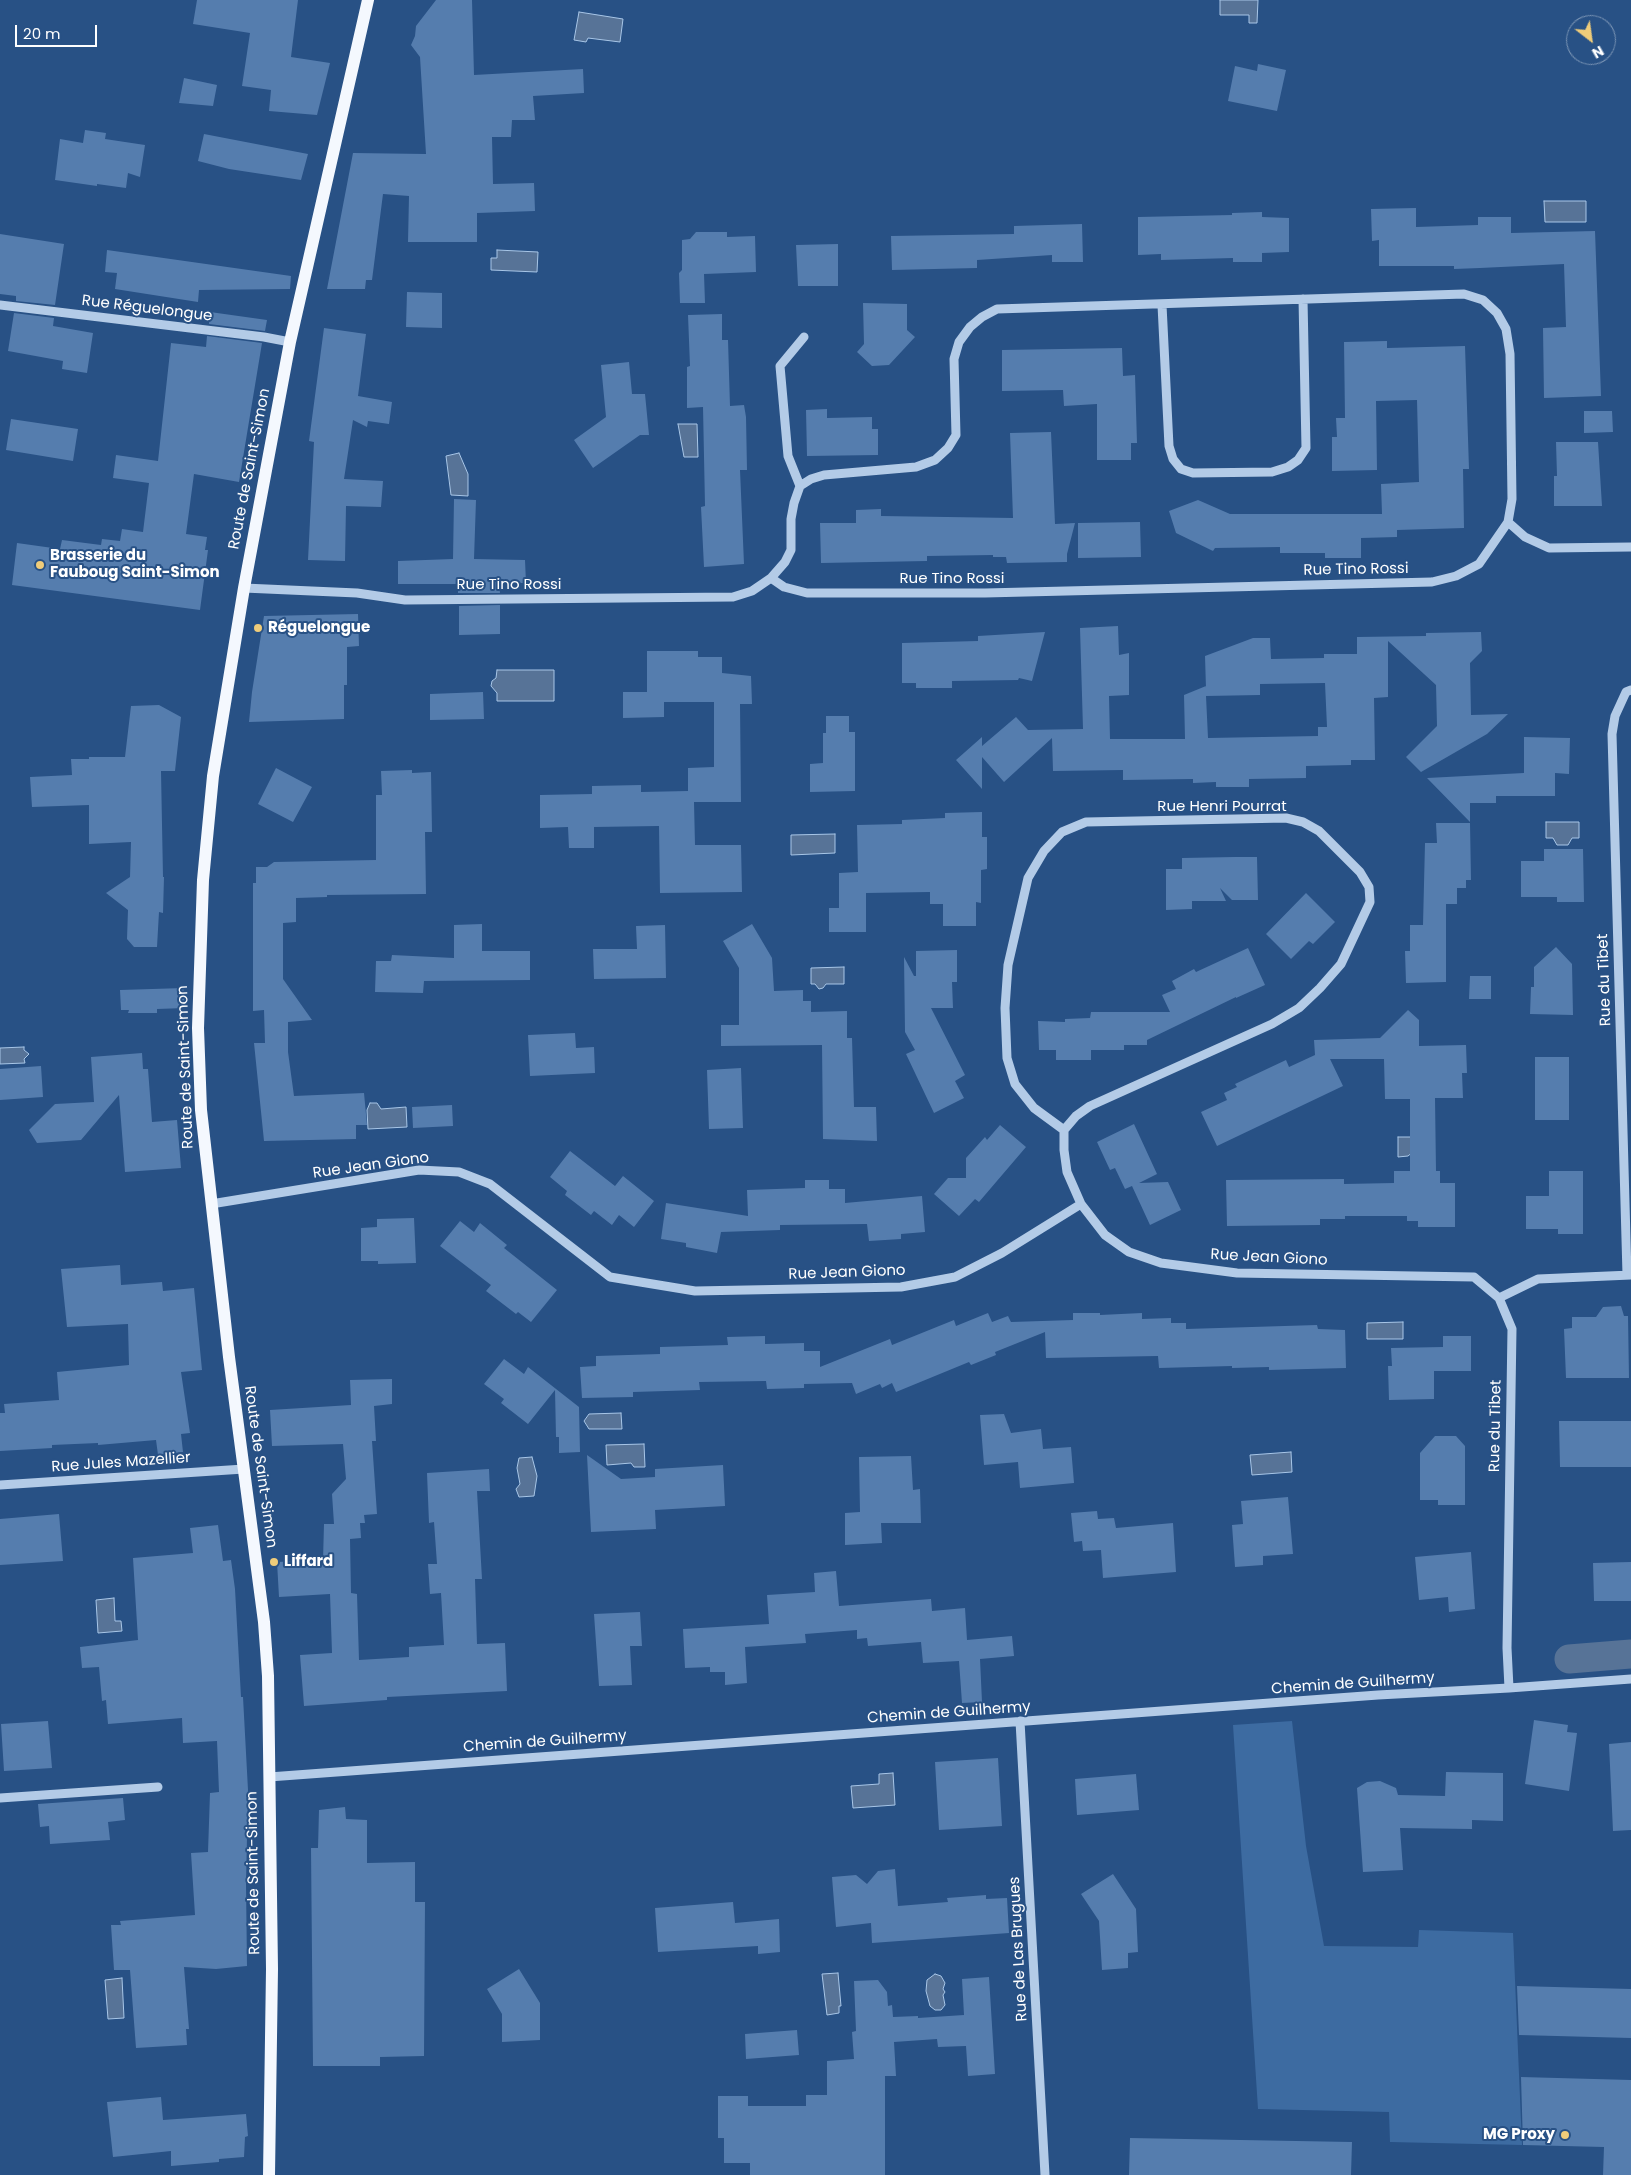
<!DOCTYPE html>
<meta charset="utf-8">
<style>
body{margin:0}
#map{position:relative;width:1631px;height:2175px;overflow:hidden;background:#285185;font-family:Poppins,sans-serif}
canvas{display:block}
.north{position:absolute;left:1566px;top:15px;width:50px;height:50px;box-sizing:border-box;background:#285185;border:1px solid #7e97b6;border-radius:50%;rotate:150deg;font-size:14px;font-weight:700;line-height:20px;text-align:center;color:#fff}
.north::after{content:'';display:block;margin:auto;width:18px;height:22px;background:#efcc7a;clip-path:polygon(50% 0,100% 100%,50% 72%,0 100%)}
.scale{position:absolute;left:15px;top:25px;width:82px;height:22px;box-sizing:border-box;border:2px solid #fff;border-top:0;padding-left:6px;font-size:15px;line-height:18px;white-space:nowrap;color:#fff;-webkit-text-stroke:4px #285185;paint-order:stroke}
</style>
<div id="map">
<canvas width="1631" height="2175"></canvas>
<div class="north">N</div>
<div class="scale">20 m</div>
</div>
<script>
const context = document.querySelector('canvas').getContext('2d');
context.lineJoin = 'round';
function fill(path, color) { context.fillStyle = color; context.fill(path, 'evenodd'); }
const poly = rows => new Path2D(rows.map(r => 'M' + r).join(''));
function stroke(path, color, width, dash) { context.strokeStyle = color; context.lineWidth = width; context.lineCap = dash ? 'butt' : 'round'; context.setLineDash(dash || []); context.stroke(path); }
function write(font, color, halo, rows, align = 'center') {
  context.font = font + ' Poppins,sans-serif'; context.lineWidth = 4; context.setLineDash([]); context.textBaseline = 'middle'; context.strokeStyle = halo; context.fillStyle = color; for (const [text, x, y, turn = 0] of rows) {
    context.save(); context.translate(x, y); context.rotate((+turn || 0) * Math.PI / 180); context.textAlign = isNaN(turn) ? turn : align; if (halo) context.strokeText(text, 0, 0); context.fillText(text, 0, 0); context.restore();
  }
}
fill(poly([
 [1292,1721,1306,1846,1324,1946,1418,1947,1419,1930,1513,1933,1522,2145,1390,2142,1389,2112,1258,2109,1233,1725]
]), '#3d6ba1');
const water = poly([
 [1220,0,1258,0,1257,23,1249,23,1249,15,1220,15,1220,0],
 [579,12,623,19,620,42,588,38,586,42,574,40,579,12],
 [1544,201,1586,201,1586,222,1545,222,1544,201],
 [497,250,538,252,537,272,491,270,491,258,497,258,497,250],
 [678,424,697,424,698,457,684,457,678,424],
 [459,453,468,474,468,496,451,495,446,456,459,453],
 [497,670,554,670,554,701,497,701,497,693,491,686,492,681,496,678,497,670],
 [1546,822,1579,822,1579,838,1572,838,1568,845,1557,845,1553,838,1546,838,1546,822],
 [835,834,835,853,791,855,791,835,835,834],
 [844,967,844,984,826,984,823,988,819,989,815,984,811,984,811,968,844,967],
 [24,1047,24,1050,29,1054,24,1059,25,1063,0,1064,0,1048,24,1047],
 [370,1103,377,1103,381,1109,406,1107,407,1127,368,1129,367,1110,370,1103],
 [1398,1137,1431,1137,1408,1156,1398,1157,1398,1137],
 [1403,1322,1403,1339,1367,1339,1367,1323,1403,1322],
 [621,1413,622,1429,589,1429,584,1421,589,1414,621,1413],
 [644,1444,645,1467,634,1467,631,1463,607,1465,606,1445,644,1444],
 [1291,1452,1292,1472,1252,1475,1250,1455,1291,1452],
 [532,1457,537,1476,534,1496,519,1497,516,1489,520,1484,517,1468,519,1458,532,1457],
 [114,1598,115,1621,121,1621,122,1631,98,1633,96,1600,114,1598],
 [893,1773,895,1805,853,1808,851,1786,879,1784,879,1774,893,1773],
 [838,1973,841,2006,839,2006,839,2013,827,2015,822,1974,838,1973],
 [935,1974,941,1976,945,1983,943,1989,945,1992,943,1995,945,2005,941,2010,935,2010,930,2006,926,1991,927,1980,935,1974],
 [122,1978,124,2018,108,2019,105,1980,122,1978]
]);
fill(water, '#577397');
stroke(water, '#a8c6e7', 1);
stroke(poly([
 [1569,1659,1631,1654]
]), '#577397', 29);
fill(poly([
 [197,0,298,0,291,57,330,63,317,115,269,111,271,90,242,86,250,33,193,24],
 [436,0,472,0,474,75,583,69,584,93,533,96,535,120,512,120,511,137,492,137,493,184,534,183,535,211,477,213,477,242,408,242,409,196,383,194,372,280,366,280,365,289,327,289,353,153,426,154,420,57,411,45,415,36,416,26],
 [1258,64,1286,70,1277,111,1228,101,1235,66,1257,71],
 [184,78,217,85,213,106,179,103],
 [85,130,106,133,105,139,145,145,140,177,128,173,126,188,97,184,97,186,55,180,60,139,83,143],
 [204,134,308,154,301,180,229,169,198,161],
 [1416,208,1416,227,1478,225,1478,217,1511,217,1511,233,1595,231,1601,396,1544,398,1543,328,1566,327,1564,264,1480,268,1454,269,1454,266,1379,266,1379,240,1372,241,1371,209],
 [1262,212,1262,217,1289,218,1289,252,1262,253,1262,262,1233,262,1233,258,1161,260,1161,254,1138,255,1138,217,1232,215,1232,213],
 [1082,224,1083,262,1052,262,1052,255,977,260,977,268,892,270,891,236,1014,234,1014,226],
 [696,232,727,232,727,237,755,236,756,272,704,274,705,303,680,303,679,273,682,270,682,240,690,239],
 [0,234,64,244,55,305,16,301,16,296,0,294],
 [838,244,838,286,798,286,796,245],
 [107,250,291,276,290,289,199,290,198,302,115,289,117,273,105,272],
 [407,292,442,293,442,328,406,327],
 [863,303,907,304,907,330,915,337,889,365,872,366,857,352,864,344],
 [210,312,267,320,265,331,209,324],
 [14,313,54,318,53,326,93,333,87,373,62,369,63,361,8,351],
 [722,314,722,340,728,340,730,406,744,405,746,417,747,470,740,470,744,564,704,567,701,507,705,506,703,407,687,408,687,367,690,366,688,315],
 [324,328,366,334,358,396,392,402,389,424,368,421,367,427,353,420,344,479,383,481,381,507,346,506,345,561,308,560,314,442,309,441],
 [207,336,262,343,239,482,194,474,186,534,207,537,205,550,208,550,200,610,12,585,17,543,60,549,62,540,101,545,102,539,120,541,122,529,143,532,149,483,113,478,116,455,158,461,171,343,206,347],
 [1387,341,1387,348,1465,346,1469,469,1463,469,1464,528,1397,530,1397,537,1361,538,1361,558,1325,558,1325,553,1280,553,1280,547,1215,548,1213,551,1176,533,1169,511,1198,500,1230,514,1382,514,1381,484,1419,482,1417,400,1376,401,1377,470,1332,471,1332,437,1337,437,1336,418,1345,418,1344,342],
 [1122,348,1123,376,1135,375,1137,443,1131,443,1131,460,1097,460,1097,404,1064,406,1063,390,1002,391,1002,350],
 [629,362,632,394,645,394,649,435,640,435,593,468,574,440,606,417,601,365],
 [827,409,827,418,872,417,872,429,878,429,878,455,807,456,806,410],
 [1584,411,1612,411,1613,432,1584,433],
 [11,419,78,429,73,461,6,450],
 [1051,432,1055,524,1075,523,1067,554,1067,562,1007,563,1006,557,993,557,993,555,927,556,927,561,821,563,820,523,856,523,856,510,881,509,881,516,1013,518,1010,433],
 [1556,442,1598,442,1602,506,1554,506,1554,476,1557,476],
 [454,499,476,500,474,559,525,560,526,583,499,583,500,593,458,593,458,584,398,584,398,561,453,559],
 [1140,522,1141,557,1078,558,1078,523],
 [500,605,500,634,459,635,459,606],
 [358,614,359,646,347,647,347,685,344,685,344,719,249,722,252,692,264,616],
 [1118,626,1119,655,1129,653,1129,695,1109,696,1110,739,1185,739,1184,695,1206,686,1206,689,1205,656,1253,638,1270,638,1271,659,1324,658,1324,654,1357,654,1357,637,1426,636,1426,633,1481,632,1482,651,1470,663,1471,715,1508,714,1487,734,1421,772,1406,757,1437,726,1436,685,1388,641,1388,697,1374,698,1375,760,1351,760,1351,765,1306,766,1306,778,1249,779,1249,787,1216,787,1216,782,1193,783,1193,779,1123,780,1123,770,1053,771,1052,738,1004,782,982,757,982,789,956,760,982,737,982,746,1016,717,1028,730,1083,729,1080,628],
 [1325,683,1327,727,1318,727,1318,736,1208,738,1206,696,1260,695,1260,684],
 [1045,632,1032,681,1019,678,1018,680,952,681,952,688,916,688,916,683,902,683,902,643,978,641,978,636],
 [647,651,698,651,698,657,722,657,722,673,751,676,752,704,740,704,741,802,694,802,695,845,741,845,742,892,660,893,659,826,594,827,594,848,569,848,568,827,540,828,540,795,592,794,592,786,641,785,641,792,688,791,688,768,714,767,714,702,664,702,664,717,623,718,623,692,647,692],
 [483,692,484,719,430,720,430,694],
 [159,705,181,717,175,771,161,771,163,877,164,877,163,913,159,912,157,947,134,947,127,939,128,910,106,893,130,877,131,842,89,844,89,805,32,807,30,777,72,775,71,759,89,759,89,757,125,757,131,706],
 [826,716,849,716,849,732,855,732,855,791,810,792,810,764,823,763,823,733,826,733],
 [1524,737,1570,738,1569,774,1555,773,1555,796,1496,796,1496,803,1470,803,1470,822,1427,778,1524,773],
 [276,768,312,787,293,822,258,804],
 [412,770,412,773,431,772,432,832,425,832,426,894,327,895,327,897,296,898,296,922,283,923,283,979,312,1020,288,1022,288,1052,294,1096,364,1093,367,1125,356,1125,356,1139,264,1141,254,1043,265,1043,264,1010,253,1011,253,883,256,883,256,867,267,867,274,862,376,860,376,795,382,795,381,771],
 [982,812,982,837,987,837,987,869,981,870,981,903,976,902,976,926,943,926,943,904,930,904,930,892,866,893,866,932,829,932,829,908,839,908,839,873,858,872,857,825,902,824,902,820,945,818,945,813],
 [1436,823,1470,823,1471,880,1466,880,1466,888,1457,888,1457,904,1446,904,1446,982,1406,983,1405,951,1410,951,1410,925,1423,925,1425,843,1437,843],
 [1544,849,1583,849,1584,902,1557,902,1557,897,1521,897,1521,861,1544,861],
 [1235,857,1257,857,1258,900,1232,900,1220,888,1226,901,1192,901,1192,909,1166,910,1166,869,1182,869,1182,858],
 [1306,893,1335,922,1313,944,1309,941,1291,959,1266,934],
 [482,924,482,951,530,951,530,980,424,981,423,993,375,992,376,961,391,961,392,955,454,958,454,925],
 [752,924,772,958,774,991,803,990,803,1001,811,1001,811,1012,847,1011,847,1038,852,1038,854,1107,876,1107,877,1141,823,1139,822,1045,721,1046,721,1025,739,1025,739,968,723,941],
 [665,925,666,978,594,979,593,949,637,949,636,926],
 [1556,947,1572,964,1573,1015,1530,1014,1531,987,1534,987,1534,967],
 [1248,948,1265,985,1236,998,1236,997,1147,1040,1147,1045,1124,1045,1124,1050,1091,1050,1091,1060,1056,1060,1056,1050,1039,1050,1038,1021,1065,1022,1065,1019,1090,1018,1091,1012,1170,1012,1162,995,1176,989,1172,981,1194,969,1196,972],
 [957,950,957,982,952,982,953,1008,931,1008,965,1075,955,1081,964,1098,934,1113,906,1054,915,1050,905,1032,904,957,914,976,916,976,916,951],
 [1470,976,1491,976,1491,999,1469,999],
 [184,988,185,1008,157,1009,157,1013,128,1013,129,1010,121,1010,120,990],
 [1408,1010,1419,1020,1419,1046,1466,1045,1467,1073,1462,1073,1463,1098,1435,1098,1436,1171,1440,1171,1440,1183,1455,1183,1455,1227,1418,1227,1418,1221,1407,1221,1407,1216,1345,1216,1345,1219,1320,1219,1320,1225,1227,1226,1226,1180,1344,1179,1344,1184,1394,1183,1394,1171,1410,1171,1410,1099,1385,1099,1384,1059,1330,1059,1343,1086,1217,1146,1201,1112,1227,1100,1224,1093,1237,1087,1235,1084,1286,1060,1289,1067,1315,1055,1314,1040,1380,1038],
 [575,1033,576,1048,594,1047,595,1073,530,1076,528,1035],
 [142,1053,143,1069,148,1069,152,1122,177,1120,181,1168,125,1172,119,1095,81,1140,37,1143,29,1130,55,1104,94,1102,91,1057],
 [1535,1057,1569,1057,1569,1120,1535,1120],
 [41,1066,43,1097,0,1100,0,1069],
 [741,1068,743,1128,709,1129,707,1070],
 [452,1105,453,1126,413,1128,412,1107],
 [1134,1124,1157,1174,1139,1183,1168,1182,1181,1210,1150,1225,1132,1186,1125,1189,1115,1168,1110,1170,1097,1142],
 [1000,1125,1026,1147,979,1202,975,1199,959,1216,934,1194,948,1178,966,1178,966,1158,985,1137,987,1140],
 [570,1151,615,1186,623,1176,654,1201,634,1227,619,1215,612,1225,594,1211,591,1215,565,1195,567,1191,550,1177],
 [1549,1171,1583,1171,1583,1234,1558,1234,1558,1229,1526,1229,1526,1196,1549,1196],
 [805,1180,829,1180,829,1189,845,1189,845,1203,922,1196,925,1232,901,1234,901,1239,869,1241,867,1224,780,1225,780,1230,721,1232,717,1253,686,1247,686,1243,661,1239,666,1203,748,1216,747,1190,805,1188],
 [414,1218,416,1263,378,1264,378,1261,361,1261,361,1228,377,1227,377,1219],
 [460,1221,474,1232,480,1223,507,1245,504,1248,557,1290,531,1322,518,1312,516,1314,486,1291,491,1285,440,1246],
 [120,1265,121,1285,162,1282,163,1291,194,1288,202,1370,181,1372,190,1433,181,1434,183,1452,158,1455,156,1440,98,1445,98,1443,52,1445,52,1448,0,1451,0,1413,5,1413,4,1404,59,1400,57,1372,129,1365,128,1324,67,1327,61,1269],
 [1621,1306,1624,1316,1628,1316,1629,1378,1566,1378,1564,1329,1572,1328,1572,1317,1596,1317,1603,1307],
 [988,1313,992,1322,1008,1316,1011,1322,1073,1320,1073,1313,1100,1313,1100,1315,1142,1313,1142,1319,1171,1318,1171,1323,1186,1323,1186,1329,1317,1325,1318,1329,1345,1330,1346,1368,1269,1370,1269,1367,1232,1368,1232,1366,1159,1368,1158,1356,1046,1358,1045,1332,995,1352,996,1355,971,1365,969,1362,896,1392,892,1383,882,1388,880,1384,856,1394,852,1383,804,1384,804,1388,767,1389,766,1381,699,1382,700,1390,633,1392,633,1397,582,1398,580,1367,596,1366,596,1356,660,1354,660,1347,728,1345,727,1337,765,1336,765,1344,804,1343,804,1351,820,1351,820,1367,890,1339,892,1345,954,1320,956,1326],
 [1443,1336,1471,1336,1471,1371,1434,1371,1434,1399,1389,1400,1388,1366,1392,1366,1391,1348,1443,1347],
 [504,1359,524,1374,528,1367,579,1407,580,1452,559,1453,559,1437,556,1437,555,1390,528,1424,501,1403,504,1399,484,1384],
 [392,1379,392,1404,374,1406,376,1441,372,1441,377,1514,364,1515,365,1523,360,1523,361,1538,350,1539,351,1593,357,1594,359,1660,409,1657,409,1647,444,1645,441,1593,430,1594,428,1564,437,1564,434,1522,429,1523,427,1473,489,1469,490,1491,477,1491,482,1579,475,1579,477,1644,505,1643,507,1691,387,1697,387,1700,304,1706,300,1655,332,1653,330,1594,279,1597,277,1562,323,1560,324,1524,334,1524,332,1494,346,1479,343,1444,272,1446,270,1410,351,1405,350,1380],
 [1004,1414,1011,1433,1041,1429,1043,1449,1071,1447,1074,1483,1020,1488,1018,1462,984,1465,980,1415],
 [1559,1421,1631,1421,1631,1467,1560,1467],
 [1435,1436,1456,1436,1465,1446,1465,1505,1438,1505,1438,1500,1420,1500,1420,1453],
 [587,1455,621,1479,655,1477,655,1469,723,1465,725,1506,655,1510,656,1529,591,1532],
 [911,1456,913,1490,920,1489,921,1523,881,1523,882,1543,845,1545,845,1513,860,1512,859,1457],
 [1288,1497,1293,1554,1263,1556,1263,1565,1235,1567,1232,1525,1243,1524,1241,1501],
 [1097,1511,1098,1519,1114,1518,1116,1528,1173,1523,1176,1572,1103,1578,1101,1550,1083,1551,1082,1541,1074,1542,1071,1513],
 [59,1514,63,1561,0,1565,0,1519],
 [218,1525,223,1561,231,1560,235,1589,241,1697,243,1697,248,1790,246,1884,247,1966,216,1969,184,1967,189,2029,186,2029,187,2045,136,2048,130,1970,114,1970,111,1925,121,1925,120,1921,195,1915,191,1853,208,1852,210,1793,219,1792,217,1741,183,1743,182,1718,108,1724,106,1700,102,1701,99,1667,82,1668,80,1647,138,1640,133,1558,193,1553,190,1528],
 [1471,1552,1475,1609,1449,1612,1448,1597,1419,1600,1415,1557],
 [1631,1562,1631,1601,1594,1601,1593,1563],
 [836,1571,839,1606,931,1599,932,1611,965,1608,967,1640,1012,1636,1014,1656,980,1659,982,1702,962,1703,959,1661,923,1663,921,1642,868,1646,867,1638,857,1639,857,1630,805,1634,806,1643,745,1647,747,1683,725,1685,725,1672,710,1672,710,1667,685,1668,683,1629,769,1624,767,1595,815,1592,814,1573],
 [640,1612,642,1646,630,1646,632,1685,599,1686,594,1614],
 [1534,1720,1568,1725,1567,1732,1577,1733,1569,1791,1525,1784],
 [48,1721,52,1768,4,1771,1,1724],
 [1631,1742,1631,1830,1613,1831,1609,1744],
 [998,1758,1002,1826,939,1830,935,1762],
 [1446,1772,1503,1773,1503,1821,1472,1820,1472,1829,1400,1828,1403,1870,1363,1872,1357,1788,1367,1782,1380,1781,1396,1788,1398,1795,1445,1796],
 [1136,1774,1139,1810,1077,1815,1075,1779],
 [123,1798,125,1820,108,1822,110,1840,50,1844,49,1826,40,1827,38,1804],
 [345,1807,346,1819,367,1820,367,1863,415,1862,415,1902,425,1902,424,2056,380,2057,380,2066,313,2066,311,1848,318,1848,319,1810],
 [895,1869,898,1906,948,1902,947,1898,986,1895,986,1899,1007,1898,1009,1933,872,1943,871,1923,836,1927,832,1877,856,1875,867,1884,878,1871],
 [1113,1874,1136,1909,1138,1952,1128,1953,1128,1968,1102,1970,1099,1921,1081,1894],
 [733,1902,735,1923,779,1919,780,1952,758,1954,758,1946,658,1952,655,1908],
 [519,1969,540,2003,540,2040,502,2042,502,2014,487,1989],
 [989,1977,995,2074,968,2076,966,2046,938,2047,937,2039,894,2042,896,2076,885,2076,885,2175,750,2175,750,2163,724,2163,724,2138,718,2138,718,2096,748,2096,748,2106,806,2106,806,2095,827,2095,827,2061,854,2059,852,2032,856,2031,854,1981,878,1980,887,1992,888,2006,892,2005,893,2017,918,2016,918,2018,964,2015,962,1979],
 [1517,1986,1631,1989,1631,2038,1519,2035],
 [797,2030,799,2055,746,2059,745,2034],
 [1521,2077,1631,2080,1631,2175,1603,2175,1604,2147,1523,2145],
 [161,2097,163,2120,246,2114,248,2136,245,2137,244,2157,219,2159,219,2162,171,2166,171,2151,113,2157,107,2102],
 [1130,2138,1352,2142,1351,2175,1129,2175]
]), '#557dae');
stroke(poly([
 [0,305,264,337,290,342],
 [1162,305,1169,446,1173,459,1181,469,1193,473,1272,472,1288,467,1298,460,1306,448,1303,299],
 [800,486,788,456,780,366,804,337],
 [1508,522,1525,537,1549,548,1631,547],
 [244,588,357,593,405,600,733,597,752,591,771,578,785,562,791,550,791,519,794,503,800,486,811,479,824,475,916,467,935,460,948,448,956,435,954,359,959,342,970,327,982,317,997,309,1464,294,1483,300,1497,313,1506,329,1510,354,1512,499,1508,522,1479,564,1456,576,1432,582,985,593,807,593,784,587,771,578],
 [1064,1130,1076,1116,1090,1106,1272,1024,1299,1008,1320,988,1341,964,1370,902,1369,887,1360,872,1319,831,1303,822,1286,818,1086,822,1062,832,1044,851,1028,878,1008,965,1005,1008,1007,1058,1015,1084,1034,1108,1064,1130,1064,1150,1067,1172,1081,1204,1105,1235,1129,1252,1161,1263,1237,1273,1474,1277,1499,1298,1512,1329,1507,1648,1509,1688],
 [211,1204,419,1170,459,1172,490,1184,610,1277,695,1291,901,1287,955,1277,1002,1253,1081,1204],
 [1627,1275,1612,734,1615,716,1626,692,1631,690],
 [1499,1298,1538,1279,1631,1275],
 [0,1485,244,1469],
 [1020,1721,1045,2175],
 [269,1777,1378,1695,1509,1688,1631,1679],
 [0,1798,158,1787]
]), '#b3cbe7', 9);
stroke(poly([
 [269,2175,272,1969,268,1676,264,1622,229,1357,201,1110,198,1028,203,880,213,776,244,588,290,342,368,0]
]), '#f4f8fe', 12);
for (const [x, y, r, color] of [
 [40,565,5,"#efcc7a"],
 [258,628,5,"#efcc7a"],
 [274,1562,5,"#efcc7a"],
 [1565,2135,5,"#efcc7a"]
]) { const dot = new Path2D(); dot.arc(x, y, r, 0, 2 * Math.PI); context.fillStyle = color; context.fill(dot); stroke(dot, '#285185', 2); }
write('15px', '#fff', '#285185', [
 ["Rue Réguelongue",147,309,7],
 ["Route de Saint-Simon",250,469,-79],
 ["Rue Tino Rossi",1356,570,-1],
 ["Rue Tino Rossi",952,579],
 ["Rue Tino Rossi",509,585],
 ["Rue Henri Pourrat",1222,807],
 ["Rue du Tibet",1605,980,-92],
 ["Route de Saint-Simon",186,1067,-92],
 ["Rue Jean Giono",371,1166,-8],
 ["Rue Jean Giono",1269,1258,3],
 ["Rue Jean Giono",847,1273,-2],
 ["Rue du Tibet",1496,1426,-89],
 ["Rue Jules Mazellier",121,1463,-4],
 ["Route de Saint-Simon",260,1467,82],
 ["Chemin de Guilhermy",1353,1684,-4],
 ["Chemin de Guilhermy",949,1713,-4],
 ["Chemin de Guilhermy",545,1742,-4],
 ["Route de Saint-Simon",254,1873,-91],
 ["Rue de Las Brugues",1019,1949,-93]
]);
write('bold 15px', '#fff', '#285185', [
 ["Brasserie du",50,556],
 ["Fauboug Saint-Simon",50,573],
 ["Réguelongue",268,628],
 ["Liffard",284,1562],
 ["MG Proxy",1555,2135,"right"]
], 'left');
</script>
